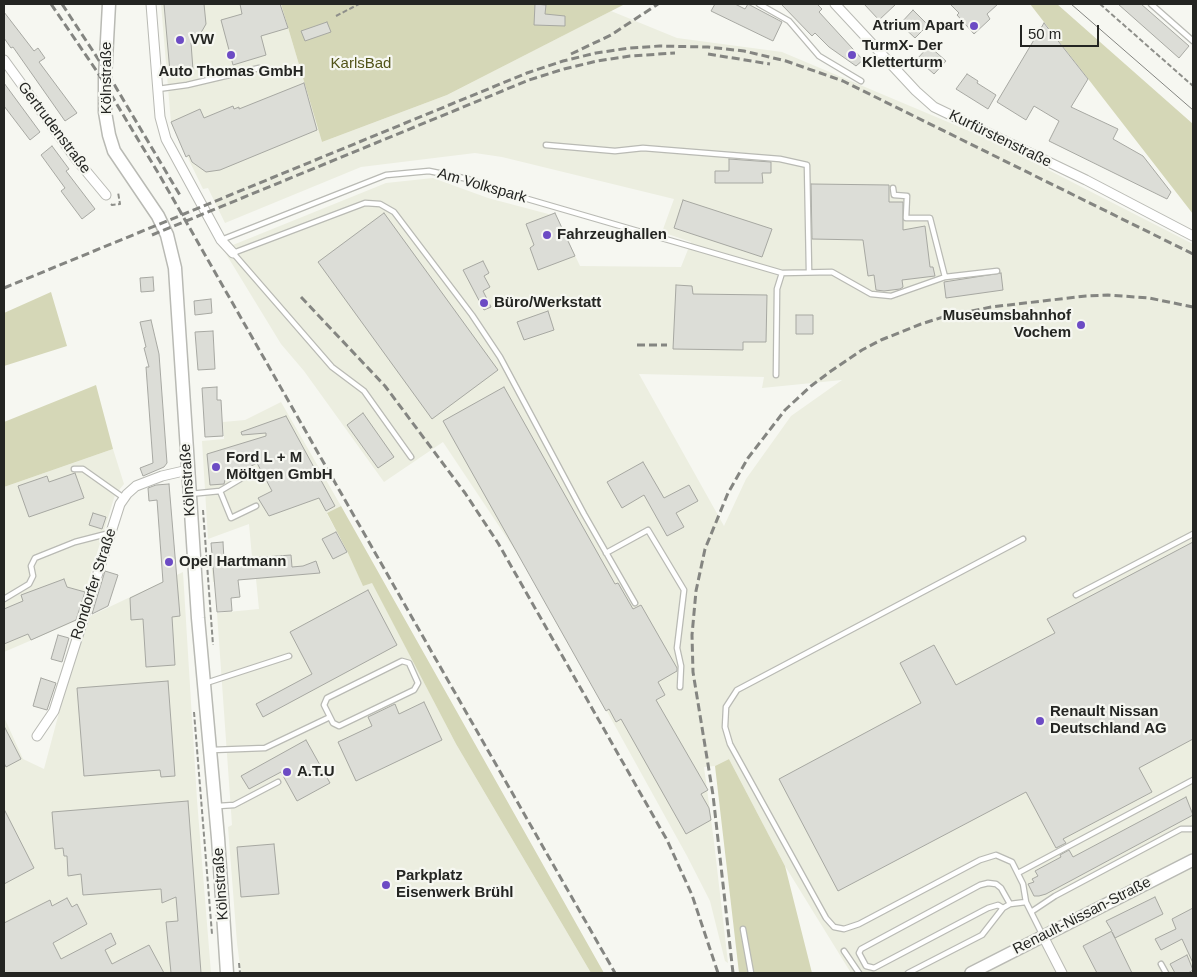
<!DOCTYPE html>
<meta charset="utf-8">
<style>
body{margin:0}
#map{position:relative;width:1197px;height:977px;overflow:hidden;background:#f6f7f1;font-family:Helvetica,sans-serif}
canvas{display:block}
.frame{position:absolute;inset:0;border:5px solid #242522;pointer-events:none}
.scale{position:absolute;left:1020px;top:25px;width:79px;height:22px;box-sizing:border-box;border:2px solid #242522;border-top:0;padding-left:6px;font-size:15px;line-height:18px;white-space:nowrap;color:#242522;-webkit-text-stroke:4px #f6f7f1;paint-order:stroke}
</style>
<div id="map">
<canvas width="1197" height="977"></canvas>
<div class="frame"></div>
<div class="scale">50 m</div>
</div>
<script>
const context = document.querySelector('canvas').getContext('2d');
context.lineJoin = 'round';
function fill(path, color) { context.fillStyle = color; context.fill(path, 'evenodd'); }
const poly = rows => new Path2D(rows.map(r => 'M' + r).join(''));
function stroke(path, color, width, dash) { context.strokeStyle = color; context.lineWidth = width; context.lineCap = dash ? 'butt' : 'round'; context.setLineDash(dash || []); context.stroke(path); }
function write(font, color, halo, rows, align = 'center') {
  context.font = font + ' Helvetica,sans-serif'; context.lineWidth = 4.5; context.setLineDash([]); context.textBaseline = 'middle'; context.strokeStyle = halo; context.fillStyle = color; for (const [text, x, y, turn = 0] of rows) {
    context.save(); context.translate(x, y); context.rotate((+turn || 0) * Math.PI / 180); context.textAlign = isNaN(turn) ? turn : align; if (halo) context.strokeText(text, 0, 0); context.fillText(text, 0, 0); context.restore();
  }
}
fill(poly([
 [161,4,281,4,322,142,447,95,611,11,677,38,782,52,986,138,1193,244,1193,973,851,973,785,866,729,759,715,766,704,767,714,842,728,963,725,961,710,901,687,856,531,574,443,442,384,482,304,371,281,344,223,249,386,183,433,178,488,198,552,215,555,213,580,266,681,267,691,242,662,232,674,199,502,157,475,153,361,167,225,223,208,188,203,189,171,123],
 [639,374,764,377,762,388,842,380,791,416,746,479,724,526],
 [281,402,341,506,327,514,347,551,363,585,372,582,456,744,591,973,241,973,237,943,228,827,232,825,217,613,259,609,256,579,213,582,211,562,252,557,249,524,208,539,202,441,224,439,223,422,245,420],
 [113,449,124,484,115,495,76,621,4,652,4,487],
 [183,572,197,800,211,973,4,973,4,717,23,759,44,769,84,619]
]), '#eceee0');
fill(poly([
 [281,4,625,4,447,95,322,142],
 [1030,4,1057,4,1193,124,1193,214],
 [51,292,67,346,4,366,4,313],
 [96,385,113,449,4,487,4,422],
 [341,506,604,973,591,973,456,744,372,583,363,586,347,551,327,513],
 [729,759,785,866,812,973,739,973,715,766]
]), '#d5d7b7');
const building = poly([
 [164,4,204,4,206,24,202,31,191,43,193,70,170,72,164,4],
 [240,4,280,4,288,28,261,36,266,55,233,65,221,20,242,14,240,4],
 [535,4,546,5,545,14,565,16,565,26,534,25,535,4],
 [715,4,735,4,745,9,748,4,782,22,773,41,711,11,715,4],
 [781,4,817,4,822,9,819,12,863,60,856,66,829,47,815,33,812,36,781,4],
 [864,4,896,4,879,20,864,4],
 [950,4,998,4,987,14,990,19,974,34,957,15,959,13,950,4],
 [1118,4,1141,4,1189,46,1179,58,1118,4],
 [913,10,928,25,915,38,900,24,913,10],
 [4,12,34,51,38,48,45,58,39,62,77,113,65,121,13,47,11,48,4,38,4,12],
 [327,22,331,32,305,41,301,31,327,22],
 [1044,23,1088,79,1071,107,1118,129,1113,139,1143,156,1171,192,1167,199,1049,141,1059,121,1034,106,1026,120,997,102,1044,23],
 [929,46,946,61,934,74,917,59,929,46],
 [967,74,978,81,977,83,996,95,988,109,956,89,967,74],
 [4,83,40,132,30,140,4,106,4,83],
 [304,83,317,130,220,170,206,172,192,162,189,155,186,157,171,122,200,109,204,118,233,106,234,109,239,107,239,109,304,83],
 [52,146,69,169,66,171,95,209,82,219,61,191,65,188,41,155,52,146],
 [729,159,771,162,771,173,762,173,763,183,715,183,715,171,729,171,729,159],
 [811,184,889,185,889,202,903,202,903,230,925,226,930,267,933,267,935,276,902,280,903,287,900,289,884,291,876,290,874,275,868,276,863,240,812,239,811,184],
 [683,200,772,229,762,257,674,228,683,200],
 [384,213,498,370,432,419,318,262,384,213],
 [555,213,575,256,538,270,530,248,534,245,526,224,555,213],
 [483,261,489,273,484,276,490,287,483,291,491,307,484,310,463,270,483,261],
 [1001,273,1003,290,946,298,944,282,1001,273],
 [153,277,154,291,141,292,140,278,153,277],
 [676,285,692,286,693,294,767,295,766,342,743,342,743,350,673,349,676,285],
 [211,299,212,313,195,315,194,301,211,299],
 [548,311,554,330,524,340,517,322,548,311],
 [796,315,813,315,813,334,796,334,796,315],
 [151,320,159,354,167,463,164,467,143,476,140,468,153,463,146,367,149,367,144,348,146,347,140,322,151,320],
 [213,331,215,369,198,370,195,332,213,331],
 [217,387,217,400,221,400,223,436,205,437,202,388,217,387],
 [504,387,615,584,618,583,633,609,641,605,677,668,677,671,658,682,665,695,656,700,708,790,701,794,709,808,711,820,686,834,621,719,616,722,609,709,606,711,443,421,504,387],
 [363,413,394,457,378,468,347,425,363,413],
 [286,416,335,506,326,511,319,498,269,516,258,498,272,491,257,463,225,480,224,484,210,485,207,454,266,436,266,433,242,435,241,432,286,416],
 [643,462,664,498,689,485,698,501,676,513,684,527,667,536,644,495,622,508,607,482,643,462],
 [75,473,84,498,29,517,18,486,47,476,49,482,75,473],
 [169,484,180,616,172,617,175,665,146,667,143,619,131,620,130,598,163,582,157,500,149,501,148,488,156,485,169,484],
 [93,513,106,517,102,529,89,525,93,513],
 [336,532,347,552,333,559,322,539,336,532],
 [223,542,224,560,291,555,292,567,303,566,316,561,320,573,238,580,240,597,231,598,232,611,217,612,211,543,223,542],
 [1193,542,1193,739,1139,768,1152,792,1063,839,1066,843,1056,848,1026,792,838,891,779,779,921,703,900,663,934,645,956,685,1055,633,1047,619,1193,542],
 [105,571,118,575,108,606,92,614,105,571],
 [64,579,67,587,85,592,76,620,31,640,28,634,4,644,4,609,23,601,21,595,64,579],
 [368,590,397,645,263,717,256,704,312,674,290,632,368,590],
 [58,635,69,638,62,662,51,659,58,635],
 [41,678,56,683,47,710,33,706,41,678],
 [168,681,175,776,161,777,160,770,84,776,77,688,168,681],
 [424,702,442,740,356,781,338,742,372,726,368,717,395,704,399,714,424,702],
 [4,726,21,759,6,767,4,763,4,726],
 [306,740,330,783,297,801,281,772,249,789,241,776,306,740],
 [1186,797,1193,815,1046,894,1039,896,1034,896,1028,884,1034,882,1032,879,1038,876,1035,871,1061,857,1060,855,1069,850,1073,857,1186,797],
 [188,801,201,973,171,973,166,922,178,921,176,897,162,903,161,889,83,895,81,874,68,876,67,856,64,856,63,848,55,849,52,812,188,801],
 [4,809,34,868,4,884,4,809],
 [274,844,279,894,241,897,237,847,274,844],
 [1155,897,1163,914,1115,938,1112,932,1132,973,1097,973,1083,946,1112,931,1106,921,1155,897],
 [67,898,72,907,77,904,87,924,53,943,61,959,111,933,116,944,105,950,112,964,149,945,164,973,4,973,4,923,50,900,52,906,67,898],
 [1193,908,1193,963,1182,939,1161,950,1155,939,1176,929,1172,919,1193,908],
 [1187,955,1193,970,1188,973,1175,973,1170,964,1187,955]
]);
fill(building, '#dcddd7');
stroke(building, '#a7a8a2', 1);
const service = poly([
 [759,4,789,21,819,56,861,81],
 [1151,4,1193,41],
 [158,89,187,85,259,68],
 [546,145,615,151,643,148,780,159,807,165,809,271],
 [893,188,894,195,907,196,906,218,930,218,945,277],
 [221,240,386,175,429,171,468,179,507,193,782,273,832,272,871,294,891,296,945,277,997,271],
 [776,375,777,289,782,273],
 [411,457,364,391,332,367,233,253,365,203,380,204,394,212,472,315,500,357,584,514,635,603],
 [74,469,83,469,124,498],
 [220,491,231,518,256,506],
 [190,494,220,491,247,475],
 [1023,539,737,690,726,707,725,727,730,744,826,918,834,927,844,929,859,924,980,860,996,855,1012,862,1023,884,1026,902,1043,936],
 [606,553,648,530,684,590,677,648,681,666,680,687],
 [1076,595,1193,534],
 [4,599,29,584,33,576,31,566,35,558,75,542,110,533],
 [206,683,289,656],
 [212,750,265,748,330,717,333,723,339,726,414,690,418,683,409,663,402,661,327,698,324,705,330,717],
 [218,806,234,805,278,782],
 [1018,873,1193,780],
 [1003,908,998,905,988,908,874,968,866,966,859,953,861,949,980,885,988,883,996,884,1001,888,1010,904],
 [1031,912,1055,896,1181,829,1193,829],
 [743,929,751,973],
 [844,951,859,973],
 [1161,964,1166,973],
 [908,973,982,935,1003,908,1010,904,1026,902]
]);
const minor = poly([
 [151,4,160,117,166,139,221,240,233,253],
 [835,4,916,91,934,107,1086,180,1193,236],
 [4,60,76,159,106,195],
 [37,736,54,711,120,504,127,494,136,486,162,476,188,470],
 [1043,936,1062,973]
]);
const tertiary = poly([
 [971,973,1193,860]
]);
const secondary = poly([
 [109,4,105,78,105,112,109,135,114,151,158,216,167,235,175,268,198,618,218,838,227,973]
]);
stroke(service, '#b9bab4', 7);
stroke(minor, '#b9bab4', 11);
stroke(tertiary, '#b9bab4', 14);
stroke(secondary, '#b9bab4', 15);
stroke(poly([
 [1100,4,1193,86],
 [336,16,359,4],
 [111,204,112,205,120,204,118,192],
 [203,510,213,645],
 [194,712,212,934],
 [239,963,240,973]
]), '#8e8f8a', 2, [5, 2.5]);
stroke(service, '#fff', 4.5);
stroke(minor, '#fff', 9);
stroke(tertiary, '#fff', 11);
stroke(secondary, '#fff', 12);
stroke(poly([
 [1071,4,1193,110]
]), '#848581', 1);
stroke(poly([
 [51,4,98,73,160,176,615,973],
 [62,4,108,74,181,197],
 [571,54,611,35,658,4],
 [708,54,770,64],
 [152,235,529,80,564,69,597,61,630,56,675,53],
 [4,288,527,73,563,61,596,53,629,48,660,46,708,47,744,51,786,61,843,81,1193,254],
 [301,297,385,386,465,493,498,543,667,840,692,895,718,973],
 [637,345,667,345],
 [733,973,713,795,693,672,692,635,696,591,705,549,728,493,748,458,785,410,811,386,831,371,862,350,881,340,921,324,943,317,991,307,1086,296,1108,295,1149,298,1193,307]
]), '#848581', 3, [8, 4]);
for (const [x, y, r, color] of [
 [974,26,5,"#6c4bc4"],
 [180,40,5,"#6c4bc4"],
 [231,55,5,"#6c4bc4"],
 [852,55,5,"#6c4bc4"],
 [547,235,5,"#6c4bc4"],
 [484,303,5,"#6c4bc4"],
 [1081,325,5,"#6c4bc4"],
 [216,467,5,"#6c4bc4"],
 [169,562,5,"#6c4bc4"],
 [1040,721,5,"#6c4bc4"],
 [287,772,5,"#6c4bc4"],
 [386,885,5,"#6c4bc4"]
]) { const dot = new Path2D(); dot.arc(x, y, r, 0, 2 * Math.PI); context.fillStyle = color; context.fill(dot); stroke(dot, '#f6f7f1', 2); }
write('bold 15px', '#242522', '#f6f7f1', [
 ["Atrium Apart",964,26,"right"],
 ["VW",190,40],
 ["TurmX- Der",862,46],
 ["Kletterturm",862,63],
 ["Auto Thomas GmbH",231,72,"center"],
 ["Fahrzeughallen",557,235],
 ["Büro/Werkstatt",494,303],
 ["Museumsbahnhof",1071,316,"right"],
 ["Vochem",1071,333,"right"],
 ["Ford L + M",226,458],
 ["Möltgen GmbH",226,475],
 ["Opel Hartmann",179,562],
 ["Renault Nissan",1050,712],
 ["Deutschland AG",1050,729],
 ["A.T.U",297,772],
 ["Parkplatz",396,876],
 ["Eisenwerk Brühl",396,893]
], 'left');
write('15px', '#525419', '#f6f7f1', [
 ["KarlsBad",361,64]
]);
write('15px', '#242522', '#f6f7f1', [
 ["Kölnstraße",107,78,-90],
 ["Gertrudenstraße",54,128,53],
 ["Kurfürstenstraße",1000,139,26],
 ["Am Volkspark",482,186,16],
 ["Kölnstraße",188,480,-94],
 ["Rondorfer Straße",94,584,-72],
 ["Kölnstraße",221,884,-94],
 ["Renault-Nissan-Straße",1082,916,-27]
]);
</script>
